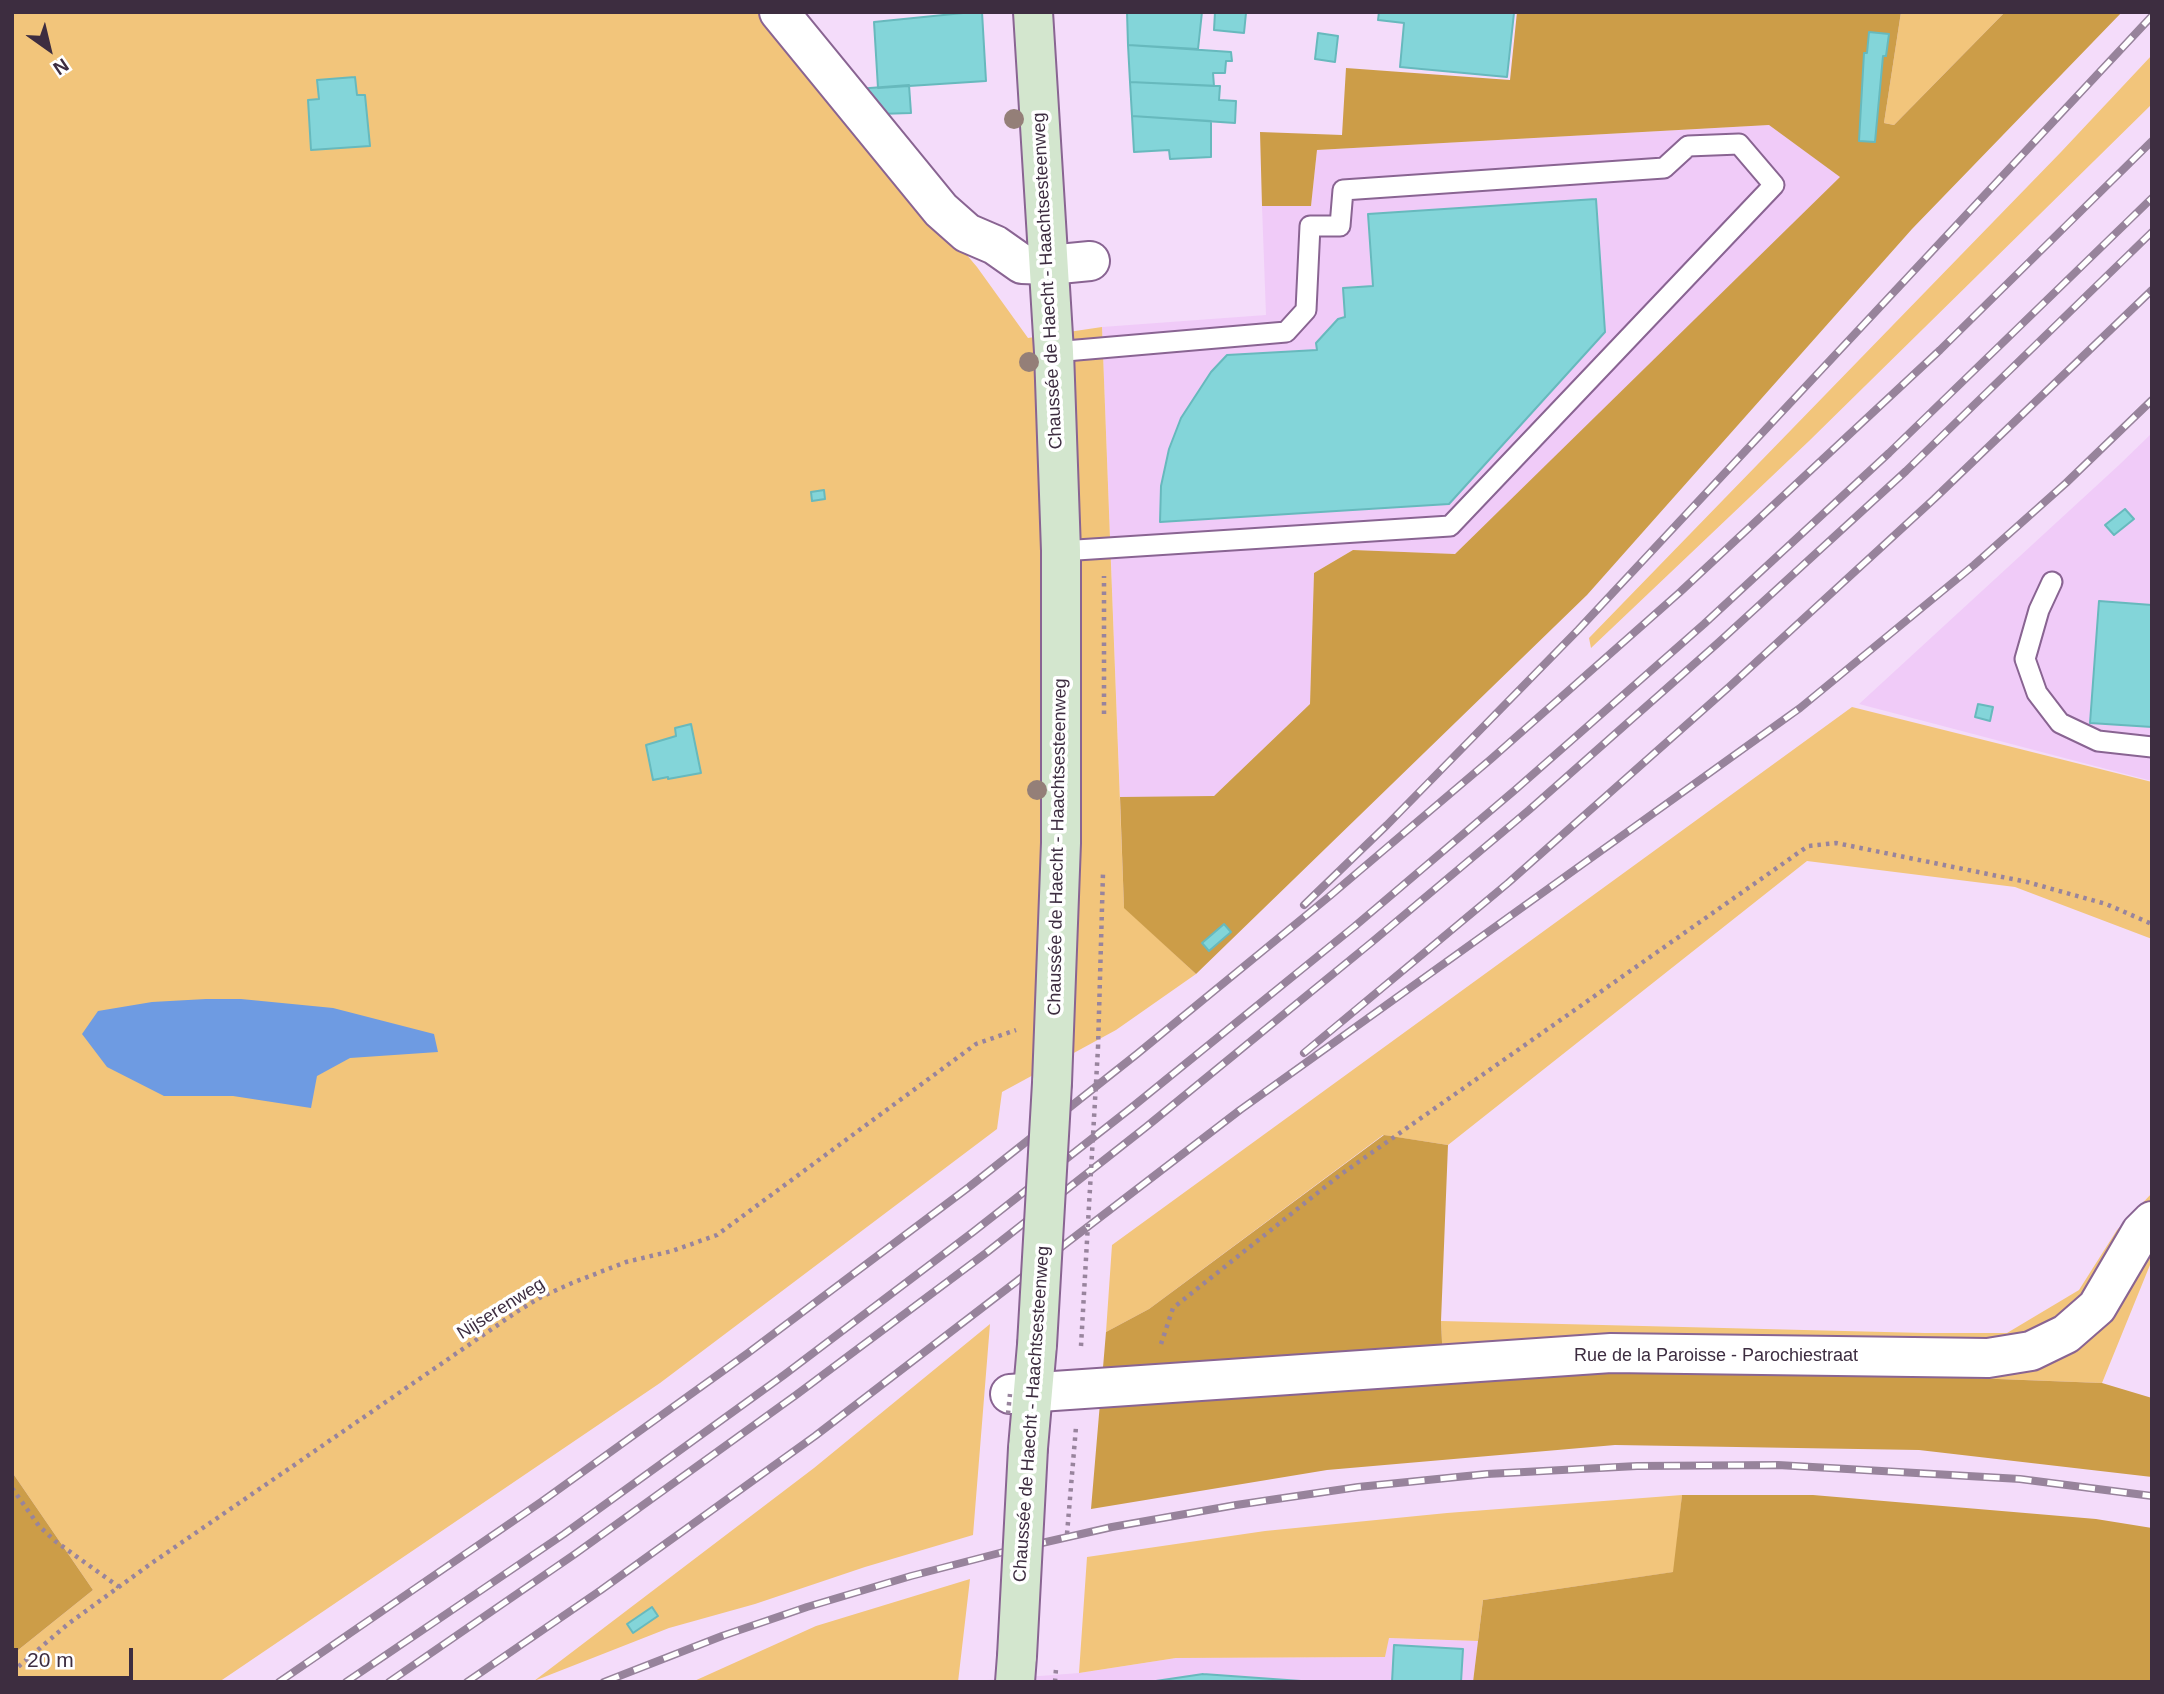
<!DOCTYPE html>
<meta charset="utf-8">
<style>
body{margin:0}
#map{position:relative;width:2164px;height:1694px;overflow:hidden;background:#f4dcfa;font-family:Arial,sans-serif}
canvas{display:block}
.frame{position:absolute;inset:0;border:14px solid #3d2d40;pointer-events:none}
.north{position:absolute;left:14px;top:14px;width:70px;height:70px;-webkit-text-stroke:5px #fff;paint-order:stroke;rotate:146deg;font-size:19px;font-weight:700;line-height:28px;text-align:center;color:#3d2d40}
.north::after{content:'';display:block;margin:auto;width:24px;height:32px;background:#3d2d40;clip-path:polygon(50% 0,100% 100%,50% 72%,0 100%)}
.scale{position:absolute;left:14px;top:1648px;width:119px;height:32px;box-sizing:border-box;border:4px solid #3d2d40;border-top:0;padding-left:9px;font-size:21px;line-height:24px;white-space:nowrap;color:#3d2d40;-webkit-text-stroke:5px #fff;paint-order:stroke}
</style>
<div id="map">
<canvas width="2164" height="1694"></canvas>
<div class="frame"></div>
<div class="north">N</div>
<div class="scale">20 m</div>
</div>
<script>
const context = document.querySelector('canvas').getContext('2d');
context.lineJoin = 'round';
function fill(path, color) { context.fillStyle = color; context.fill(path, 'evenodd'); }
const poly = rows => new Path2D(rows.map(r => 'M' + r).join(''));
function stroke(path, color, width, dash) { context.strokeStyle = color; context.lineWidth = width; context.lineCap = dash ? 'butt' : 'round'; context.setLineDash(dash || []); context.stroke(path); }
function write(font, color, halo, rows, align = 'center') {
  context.font = font + ' Arial,sans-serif'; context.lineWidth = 7; context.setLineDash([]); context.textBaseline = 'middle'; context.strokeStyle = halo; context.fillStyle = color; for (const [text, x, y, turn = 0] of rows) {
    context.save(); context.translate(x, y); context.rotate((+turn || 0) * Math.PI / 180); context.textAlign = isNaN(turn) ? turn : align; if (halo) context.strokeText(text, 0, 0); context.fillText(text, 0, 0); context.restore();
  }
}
fill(poly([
 [1769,125,1841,177,1455,554,1353,550,1314,573,1310,704,1213,797,1120,797,1102,327,1266,315,1262,206,1311,205,1317,150],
 [2152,433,2152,781,1859,704,2119,465],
 [1388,1638,1478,1641,1473,1682,961,1682,1079,1673,1176,1658,1385,1657]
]), '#f0cbf8');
fill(poly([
 [12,12,762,12,977,267,1028,338,1102,327,1124,907,1196,974,1116,1030,1002,1092,997,1129,660,1383,219,1682,12,1682,12,1655,93,1590,12,1472],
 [1901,12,2005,12,1894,125,1884,123],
 [2152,55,2152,104,1809,441,1591,648,1589,638,2061,152],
 [1852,707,2152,782,2152,939,2015,887,1807,861,1448,1145,1383,1135,1149,1309,1106,1332,1112,1245],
 [2152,1193,2152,1260,2102,1383,1658,1366,1444,1385,1441,1321,1925,1333,2007,1333,2079,1290,2117,1230],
 [990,1324,973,1535,865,1567,755,1604,669,1628,534,1681,814,1468],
 [1682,1495,1674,1572,1483,1600,1478,1641,1389,1638,1385,1657,1176,1658,1079,1673,1087,1557,1265,1531,1447,1513],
 [970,1579,958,1682,692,1682,816,1626]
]), '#f2c57b');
fill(poly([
 [1517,12,1901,12,1884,123,1894,125,2005,12,2122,12,1912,229,1587,595,1196,974,1124,908,1120,797,1214,796,1310,704,1314,573,1353,550,1455,554,1840,177,1769,125,1317,150,1311,206,1262,206,1260,132,1342,135,1346,68,1510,80],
 [1384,1135,1448,1145,1441,1321,1444,1385,1658,1366,2102,1383,2152,1398,2152,1477,1919,1450,1615,1445,1327,1470,1091,1509,1106,1332,1149,1309],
 [12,1472,93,1590,12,1655],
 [1682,1495,1813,1495,2096,1519,2152,1528,2152,1682,1473,1682,1483,1600,1673,1572]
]), '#cc9d48');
fill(poly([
 [206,999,241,999,333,1008,434,1034,438,1052,350,1058,317,1076,311,1108,233,1096,164,1096,107,1067,82,1034,98,1011,152,1002]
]), '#6e9be2');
const building = poly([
 [973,12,982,12,986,81,878,88,874,22,973,12],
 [1127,12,1202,12,1198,49,1128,45,1127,12],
 [1215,12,1246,13,1244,33,1214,30,1215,12],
 [1379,12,1514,13,1507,77,1400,67,1404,23,1378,20,1379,12],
 [1869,32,1889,34,1886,56,1883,56,1875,142,1859,141,1864,53,1867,53,1869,32],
 [1318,33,1338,36,1335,62,1315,59,1318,33],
 [1128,45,1231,52,1232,61,1226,61,1225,73,1213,73,1214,86,1130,82,1128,45],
 [355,77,357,95,365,95,370,146,311,150,308,100,319,99,317,80,355,77],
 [1130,82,1220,86,1219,100,1236,101,1235,123,1132,116,1130,82],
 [909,85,911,113,878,114,857,89,909,85],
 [1132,116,1211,121,1211,157,1170,159,1169,150,1134,152,1132,116],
 [1596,199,1605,332,1449,504,1160,522,1161,486,1169,449,1181,418,1211,372,1227,355,1317,350,1316,343,1338,319,1345,317,1343,288,1373,286,1368,214,1596,199],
 [824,490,825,499,812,501,811,492,824,490],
 [2125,509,2134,519,2114,535,2105,525,2125,509],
 [2099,601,2152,605,2152,727,2090,723,2099,601],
 [1978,704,1993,707,1990,721,1975,717,1978,704],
 [691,724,701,773,668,779,668,777,653,780,646,745,676,736,675,728,691,724],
 [1224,924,1231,932,1209,951,1202,943,1224,924],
 [652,1607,658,1616,633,1633,627,1624,652,1607],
 [1394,1645,1463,1649,1461,1682,1392,1682,1394,1645],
 [1203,1674,1315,1682,1149,1682,1203,1674]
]);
fill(building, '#83d5d9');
stroke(building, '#67b9bd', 2);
const service = poly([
 [1054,352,1286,332,1306,310,1310,226,1340,226,1343,190,1664,168,1688,146,1739,144,1774,185,1450,526,1061,551],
 [2052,582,2039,610,2025,659,2037,693,2060,723,2098,741,2152,747]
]);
const minor = poly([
 [779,12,941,210,967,233,995,245,1022,264,1049,265,1090,261],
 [1010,1394,1611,1353,1988,1358,2031,1351,2066,1334,2097,1307,2141,1232,2152,1221]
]);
const secondary = poly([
 [1033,12,1054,352,1061,551,1061,843,1052,1083],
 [1028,1448,1037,1345],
 [1015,1682,1017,1656]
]);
stroke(service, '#896492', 23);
stroke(minor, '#896492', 42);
stroke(secondary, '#896492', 42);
stroke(poly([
 [1104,714,1104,576],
 [1098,1048,1103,873],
 [1161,1344,1173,1308,1340,1175,1808,846,1836,843,2027,882,2106,904,2152,924],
 [12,1488,39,1526,55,1541,119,1587],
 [12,1672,68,1624,149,1565,518,1311,541,1297,572,1283,626,1262,672,1251,717,1235,976,1044,1016,1030]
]), '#98849d', 4.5, [3.5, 5]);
stroke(service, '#fff', 19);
stroke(minor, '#fff', 38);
stroke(secondary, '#d3e6ce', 38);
const rail = poly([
 [1304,905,1387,825,1578,630,2152,16],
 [1304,1053,1508,883,1729,687,1934,499,2152,290],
 [279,1682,541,1502,748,1353,969,1187,1137,1054,1331,895,1491,759,1679,593,1940,350,2152,141],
 [346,1682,564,1534,784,1375,973,1232,1131,1108,1355,926,1515,790,1704,624,1889,453,2152,198],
 [389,1682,575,1554,796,1395,986,1253,1146,1127,1372,942,1529,810,1719,642,1906,471,2152,232],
 [467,1682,601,1590,815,1436,1240,1110,1800,708,1974,565,2066,483,2152,400],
 [604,1682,722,1636,807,1607,911,1576,1011,1550,1112,1527,1236,1505,1358,1487,1487,1474,1637,1466,1778,1465,2020,1479,2152,1496]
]);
stroke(rail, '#97839b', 8);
stroke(rail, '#fff', 5, [16]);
const secondaryBridge = poly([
 [1037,1345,1052,1083],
 [1017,1656,1028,1448]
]);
stroke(secondaryBridge, '#896492', 42, []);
stroke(poly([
 [1081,1346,1098,1048],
 [1008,1414,1010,1394],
 [1067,1534,1076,1427],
 [1055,1682,1056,1669]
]), '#98849d', 4.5, [3.5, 5]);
stroke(secondaryBridge, '#d3e6ce', 38);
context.fillStyle = '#947f78';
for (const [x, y] of [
 [1014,119],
 [1029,362],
 [1037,790]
]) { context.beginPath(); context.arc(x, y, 10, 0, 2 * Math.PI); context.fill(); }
write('18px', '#3d2d40', '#fff', [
 ["Chaussée de Haecht - Haachtsesteenweg",1048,281,-93],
 ["Chaussée de Haecht - Haachtsesteenweg",1058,847,-89],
 ["Nijserenweg",501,1309,-32],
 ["Rue de la Paroisse - Parochiestraat",1716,1356],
 ["Chaussée de Haecht - Haachtsesteenweg",1032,1414,-86]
]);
</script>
